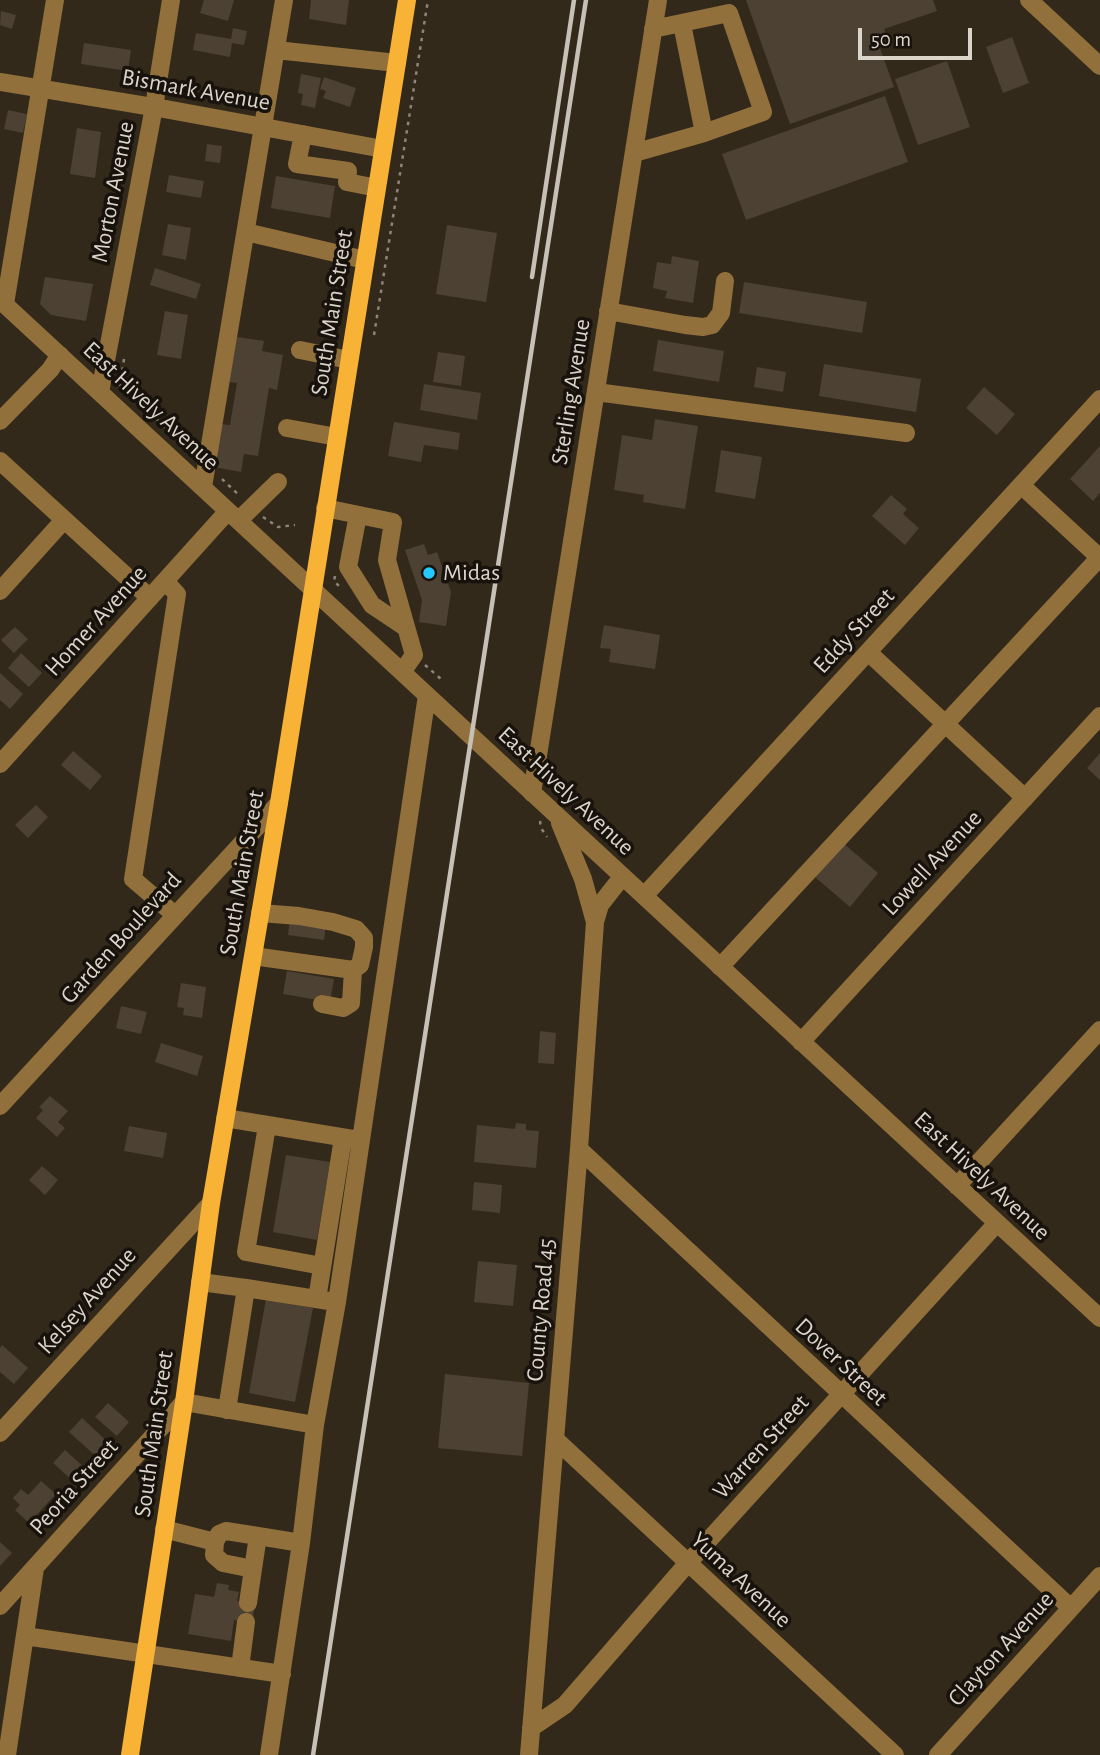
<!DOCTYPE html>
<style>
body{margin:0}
#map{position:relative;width:1100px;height:1755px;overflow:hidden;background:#33291b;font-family:"Alegreya Sans",sans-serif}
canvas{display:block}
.scale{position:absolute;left:858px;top:28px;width:114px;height:32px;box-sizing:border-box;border:4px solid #dbd4cb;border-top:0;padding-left:9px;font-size:21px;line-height:24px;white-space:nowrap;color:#dbd4cb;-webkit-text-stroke:5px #17130c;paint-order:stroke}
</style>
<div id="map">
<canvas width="1100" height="1755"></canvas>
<div class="scale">50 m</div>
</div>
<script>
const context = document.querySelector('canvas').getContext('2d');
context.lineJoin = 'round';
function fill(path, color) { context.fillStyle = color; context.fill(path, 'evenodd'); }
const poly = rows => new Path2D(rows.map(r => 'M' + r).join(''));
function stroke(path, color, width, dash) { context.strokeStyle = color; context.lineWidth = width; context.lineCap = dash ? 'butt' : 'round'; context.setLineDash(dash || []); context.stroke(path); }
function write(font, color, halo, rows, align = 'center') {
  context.font = font + ' "Alegreya Sans",sans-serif'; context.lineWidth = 7; context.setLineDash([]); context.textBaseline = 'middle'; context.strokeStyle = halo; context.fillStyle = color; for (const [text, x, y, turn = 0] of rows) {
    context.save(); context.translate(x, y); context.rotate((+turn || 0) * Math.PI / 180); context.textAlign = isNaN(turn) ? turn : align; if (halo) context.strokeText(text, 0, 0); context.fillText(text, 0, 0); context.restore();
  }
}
fill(poly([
 [204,0,234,0,228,21,200,13],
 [311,0,349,0,346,25,309,19],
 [746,0,933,0,937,11,884,29,887,36,877,40,894,87,790,124],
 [1,11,16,15,12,29,0,25],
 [233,28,247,31,244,45,232,43,230,57,193,50,196,33,231,39],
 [1012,37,1029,83,1003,93,986,47],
 [84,43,131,50,128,71,81,64],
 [947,61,970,127,918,145,895,79],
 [301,74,321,78,315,108,301,105,303,94,298,93],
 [324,77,356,88,350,107,323,98,326,91,320,89],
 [885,96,908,162,746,220,722,154],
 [8,110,27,114,23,133,4,129],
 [77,128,101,132,95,178,70,174],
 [207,144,222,146,220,163,205,161],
 [169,175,204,181,201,198,166,192],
 [276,176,335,186,330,218,271,208],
 [168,224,191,228,186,260,162,255],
 [447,225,497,233,486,302,436,294],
 [672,256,699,261,693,303,665,298,667,291,653,288,657,262,671,264],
 [155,268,201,284,196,299,150,285],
 [45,277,93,284,86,321,51,315,40,304],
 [744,282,867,302,862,333,739,313],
 [165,311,188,315,181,359,157,355],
 [237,337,264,341,262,351,283,355,277,390,269,388,258,456,244,454,241,472,214,467,221,424,230,425,237,383,229,382],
 [658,340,724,351,719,382,653,371],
 [438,352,465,356,461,386,433,382],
 [824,364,921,379,916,412,819,396],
 [757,367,786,372,783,392,754,387],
 [424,384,481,393,477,420,420,410],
 [984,387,1015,414,997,435,966,408],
 [655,419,698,426,685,509,643,502,644,495,614,490,622,435,652,440],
 [394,422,460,433,458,450,424,445,421,462,388,456],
 [1100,446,1100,493,1093,501,1070,479],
 [721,450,762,457,755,499,715,492],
 [891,495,907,509,903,514,919,528,905,545,872,516],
 [424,544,428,555,437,552,451,592,446,626,419,622,422,600,405,550],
 [604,625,660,635,655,669,609,662,611,649,600,648],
 [15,627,28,639,14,653,1,640],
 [21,653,42,673,29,687,8,668],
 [0,673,23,694,10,709,0,700],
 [73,751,102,776,90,790,61,765],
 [1100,753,1100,780,1087,768],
 [36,805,48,817,28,838,15,825],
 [843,843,878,873,850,907,815,877],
 [290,919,326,925,324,940,288,935],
 [287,971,334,979,330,1002,283,994],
 [181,983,206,987,202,1018,183,1015,184,1008,177,1007],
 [121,1006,147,1012,141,1034,116,1028],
 [540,1031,556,1033,554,1064,538,1063],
 [161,1043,203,1056,197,1076,155,1062],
 [50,1096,68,1111,58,1122,65,1128,57,1137,36,1118,43,1110,39,1107],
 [516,1123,526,1124,526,1130,539,1131,536,1168,474,1162,477,1125,515,1129],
 [129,1126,167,1133,163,1158,124,1151],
 [286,1155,330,1162,317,1240,273,1232],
 [42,1166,58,1180,45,1195,29,1180],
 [474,1182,502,1185,500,1213,472,1210],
 [478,1261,517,1265,513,1306,474,1302],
 [266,1299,313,1308,295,1402,249,1393],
 [2,1345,28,1368,14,1384,0,1372,0,1348],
 [445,1374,529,1383,522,1456,438,1448],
 [108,1403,129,1422,117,1436,95,1417],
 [82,1418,110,1444,98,1458,69,1432],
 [65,1450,87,1470,75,1483,53,1463],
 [41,1481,56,1494,29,1523,15,1510,20,1505,13,1498,21,1489,28,1495],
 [0,1542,12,1553,0,1566],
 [217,1583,229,1585,228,1590,239,1592,237,1601,255,1604,252,1623,234,1620,231,1641,188,1634,195,1594,214,1597]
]), '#4c4132');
stroke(poly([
 [374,335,428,0],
 [124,359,120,385,191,451],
 [222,479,240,496],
 [263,517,278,527,295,525],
 [335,576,334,581,340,587],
 [425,665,441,679],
 [540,821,541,828,547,837]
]), '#8d857a', 2.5, [3.5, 5]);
stroke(poly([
 [1029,0,1100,66],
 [682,24,704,133],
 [276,50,397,63],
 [0,82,165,109,383,149],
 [303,134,297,164,348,171,347,182,377,188],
 [634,153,704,133,763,112,729,13,653,29],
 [246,232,365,260],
 [0,300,1100,1318],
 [5,304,55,0],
 [608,311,685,325,703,327,712,325,721,313,725,281],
 [300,350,349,360],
 [100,392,154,107,171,0],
 [596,392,906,433],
 [0,421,50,370,60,355],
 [287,428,337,437],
 [0,461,150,598],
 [1021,485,1100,558],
 [203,487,284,0],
 [325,508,393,522,387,560,414,655,402,672],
 [358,515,348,567,372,605,405,627],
 [239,520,278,482],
 [165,581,177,594,133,879,175,915],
 [0,591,64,520],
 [868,652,1025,798],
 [0,764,228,511],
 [532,793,658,0],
 [560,823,583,879,595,922],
 [644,896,1100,399],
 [253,956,353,970,360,965,364,947,364,938,356,929,333,922,299,916,260,913],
 [720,967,1099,558],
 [322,1004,343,1008,351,1003,353,970],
 [801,1042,1100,716],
 [0,1106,279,803],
 [225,1118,353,1139],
 [267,1126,246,1252,322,1266],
 [579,1149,1071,1608],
 [957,1186,1100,1030],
 [200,1282,246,1288,227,1410],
 [246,1288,329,1301],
 [317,1299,343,1138],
 [0,1433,211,1203],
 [555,1439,895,1755],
 [164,1529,215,1542],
 [258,1536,253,1569,223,1563,214,1555,215,1542,219,1534,226,1531,258,1536,301,1543],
 [248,1603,253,1569],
 [0,1606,184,1402,315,1425],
 [25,1636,282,1674],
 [240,1668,246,1622],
 [531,1728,565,1705,687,1564,997,1223],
 [7,1755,35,1568],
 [269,1755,301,1543,315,1425,337,1302,427,695],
 [529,1755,579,1149,595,922,600,905,622,877],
 [938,1755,1100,1576]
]), '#91703c', 18);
stroke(poly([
 [130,1755,184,1402,211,1203,279,803,407,0]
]), '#f8b336', 18);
stroke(poly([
 [532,277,574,0],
 [313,1755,586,0]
]), '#c7c0b7', 4.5);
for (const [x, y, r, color] of [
 [429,573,7,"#25c9fe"]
]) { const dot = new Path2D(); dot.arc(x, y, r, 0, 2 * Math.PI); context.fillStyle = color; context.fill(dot); stroke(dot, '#17130c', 2.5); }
write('24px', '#dbd4cb', '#17130c', [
 ["Bismark Avenue",196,90,10],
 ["Morton Avenue",113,192,-79],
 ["South Main Street",332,313,-81],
 ["Sterling Avenue",571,392,-81],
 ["East Hively Avenue",151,406,43],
 ["Homer Avenue",96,621,-48],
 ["Eddy Street",854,631,-47],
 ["East Hively Avenue",566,791,43],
 ["Lowell Avenue",932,863,-47],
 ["South Main Street",242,873,-80],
 ["Garden Boulevard",121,938,-48],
 ["East Hively Avenue",982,1176,43],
 ["Kelsey Avenue",87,1301,-48],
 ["County Road 45",541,1310,-85],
 ["Dover Street",841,1362,43],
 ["South Main Street",154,1434,-82],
 ["Warren Street",761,1447,-48],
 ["Peoria Street",74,1487,-48],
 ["Yuma Avenue",741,1580,43],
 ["Clayton Avenue",1001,1649,-48]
]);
write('24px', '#dbd4cb', '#17130c', [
 ["Midas",443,573]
], 'left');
</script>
